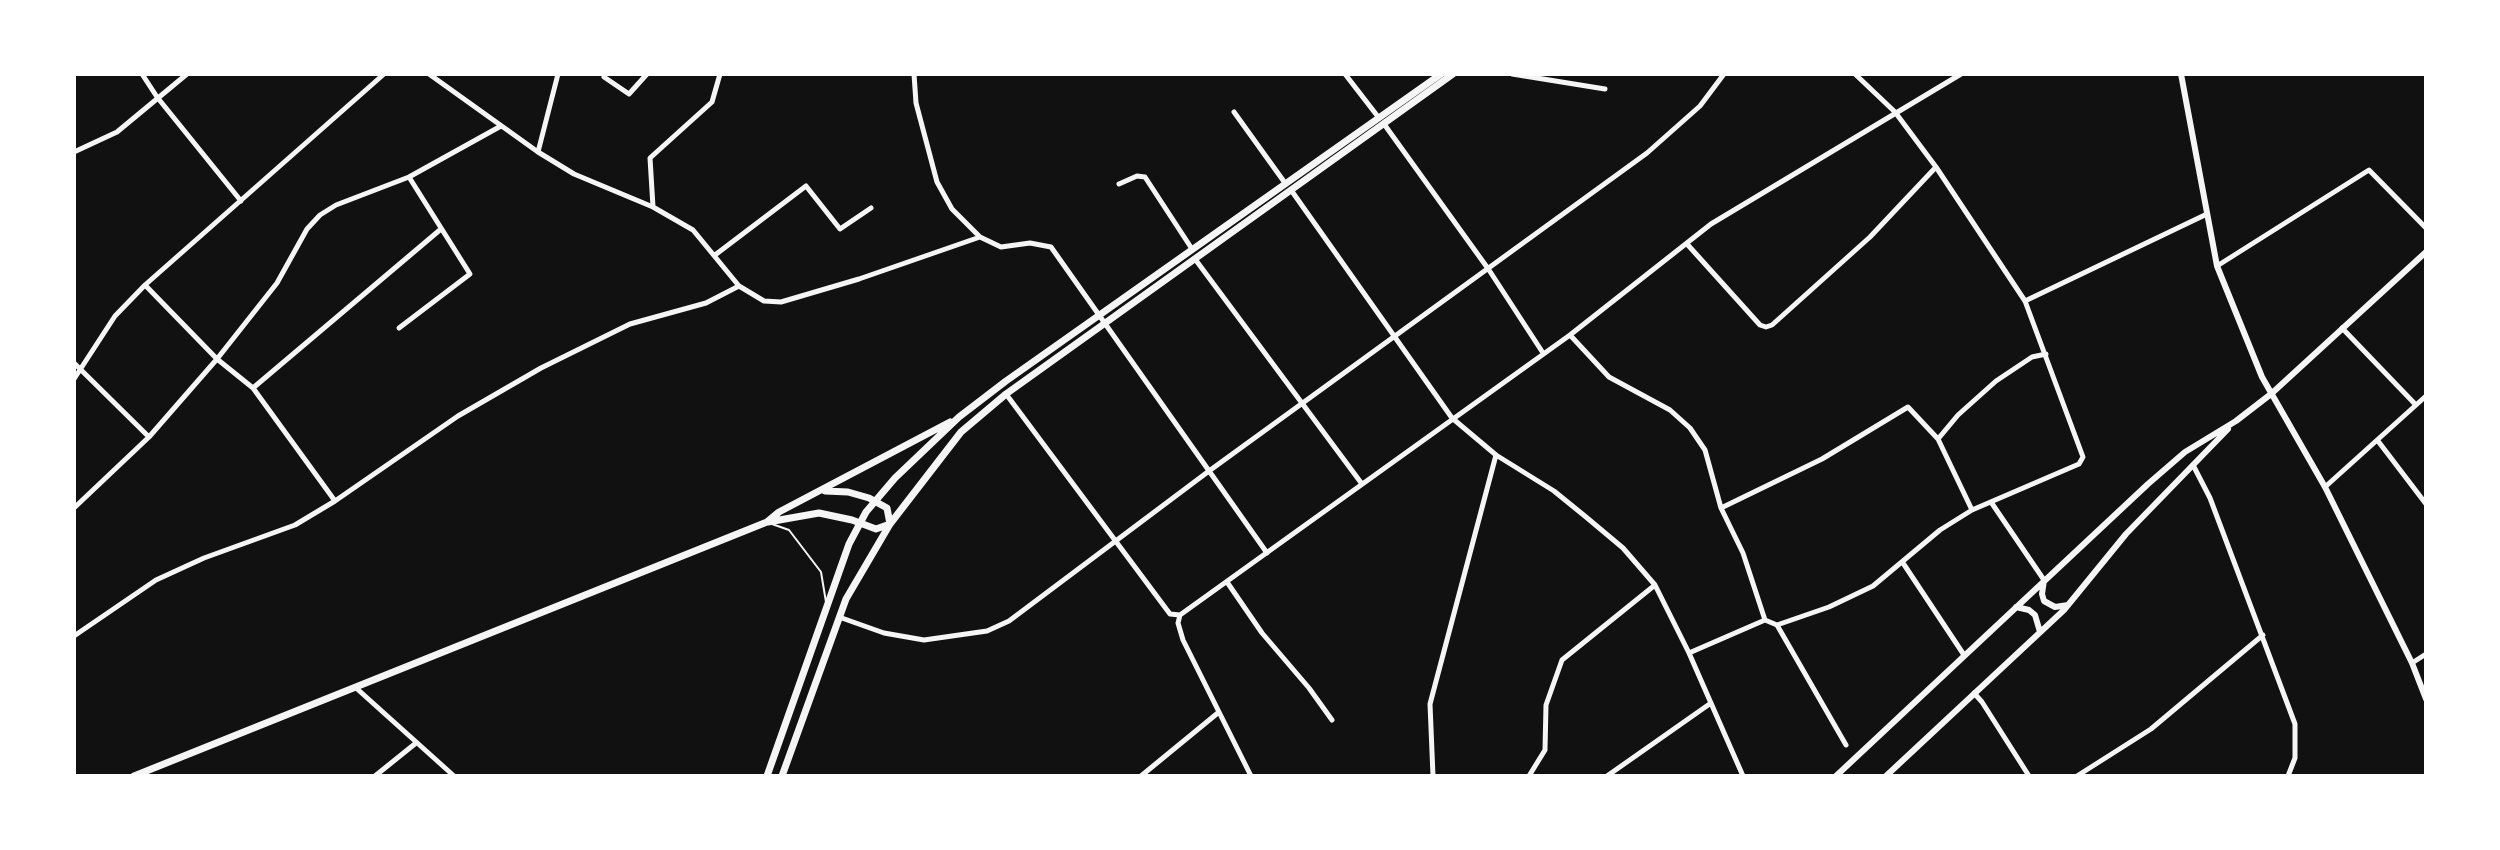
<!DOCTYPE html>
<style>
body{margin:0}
#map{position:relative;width:2500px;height:850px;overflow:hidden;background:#111;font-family:"Noto Sans",sans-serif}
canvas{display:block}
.frame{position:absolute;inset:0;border:76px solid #fff;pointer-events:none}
</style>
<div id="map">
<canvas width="2500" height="850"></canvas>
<div class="frame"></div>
</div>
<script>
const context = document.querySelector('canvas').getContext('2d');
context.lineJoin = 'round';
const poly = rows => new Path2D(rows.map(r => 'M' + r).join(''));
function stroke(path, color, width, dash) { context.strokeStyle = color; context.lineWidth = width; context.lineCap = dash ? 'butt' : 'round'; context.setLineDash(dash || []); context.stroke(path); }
stroke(poly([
 [772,524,789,530,821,572,826,602]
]), '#f5f5f5', 2);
stroke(poly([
 [142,74,157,97,241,201],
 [429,74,538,152,574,174,653,207,693,230,739,286,764,301,781,302,859,279,980,237],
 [914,74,916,103,937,182,952,209,980,237,1001,247,1030,243,1051,247,1267,553],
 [1345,74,1379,118],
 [1512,74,1605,89],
 [604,77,629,94,647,74],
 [1234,112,1285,183],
 [1384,124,1489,270,1543,353],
 [74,152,117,132,187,74],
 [538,152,558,74],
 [1119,184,1137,176,1145,177,1192,249],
 [1291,190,1452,418,1496,455,1554,491,1586,517,1623,548,1655,585,1689,653,1743,776],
 [653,207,650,158,712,102,720,74],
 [1687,244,1760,325,1766,327,1772,325,1870,237,1936,167],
 [715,255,806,186,840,229,871,208],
 [1195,259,1362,484],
 [2217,266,2369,170,2426,228],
 [145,285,217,359,253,388,335,501],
 [2025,301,2207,214],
 [399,328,470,274,409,177],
 [2342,328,2415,404],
 [1570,335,1609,377,1670,410,1690,428,1705,450,1721,508,1743,553,1765,620],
 [74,363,149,437],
 [74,379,115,316,145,285,384,74],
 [253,388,441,229],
 [1006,394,1170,614,1180,615],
 [1938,439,1958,415,1996,381,2032,357,2046,354],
 [2378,441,2426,504],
 [2193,465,2210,498,2295,724,2295,758,2288,776],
 [2325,487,2426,396],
 [1991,502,2044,580],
 [74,508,149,437,217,359,277,283,307,229,320,215,336,205,409,177,501,126],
 [1721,508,1822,459,1908,407,1938,439,1972,510],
 [1903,563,1964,655],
 [1227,582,1262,633,1309,688,1332,720],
 [839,617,884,633,924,640,987,631,1009,621,1209,471,1647,153,1700,106,1724,74],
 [1777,625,1846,745],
 [74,636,156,580,204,558,295,525,335,501,458,416,541,368,630,324,706,303,739,286],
 [1689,653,1765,620,1777,625,1829,607,1873,586,1940,530,1972,510,2079,464,2083,457,2025,301,1936,167,1895,112,1855,74],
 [2412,663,2426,654],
 [355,687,454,776],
 [1974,693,1982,702,2029,776],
 [375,776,416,743],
 [1141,776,1219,712],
 [1251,776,1183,640,1178,623,1180,615,1570,335,1711,224,1961,74],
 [1433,776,1430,704,1496,455],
 [1529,776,1545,750,1546,705,1562,660,1655,585],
 [1607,776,1711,703],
 [2077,776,2151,729,2263,635]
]), '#f5f5f5', 5);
stroke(poly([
 [2181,74,2217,266,2262,377,2325,487,2412,663,2426,699],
 [2044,580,2042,594,2044,601,2055,607,2068,605],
 [2016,607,2029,610,2035,615,2040,632],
 [1836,776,2148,484,2185,452,2236,421,2271,394,2426,252],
 [1886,776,2064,610,2126,534,2228,429]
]), '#f5f5f5', 6);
stroke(poly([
 [825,491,848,492,869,498,887,508,890,524],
 [768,522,819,513,852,520,876,529,890,524],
 [134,776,767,522,779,512,950,422],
 [767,776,849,544,866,512,895,478,959,417,1006,381,1441,74],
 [782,776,846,599,890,524,961,432,1006,394,1453,74]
]), '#f5f5f5', 7);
</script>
